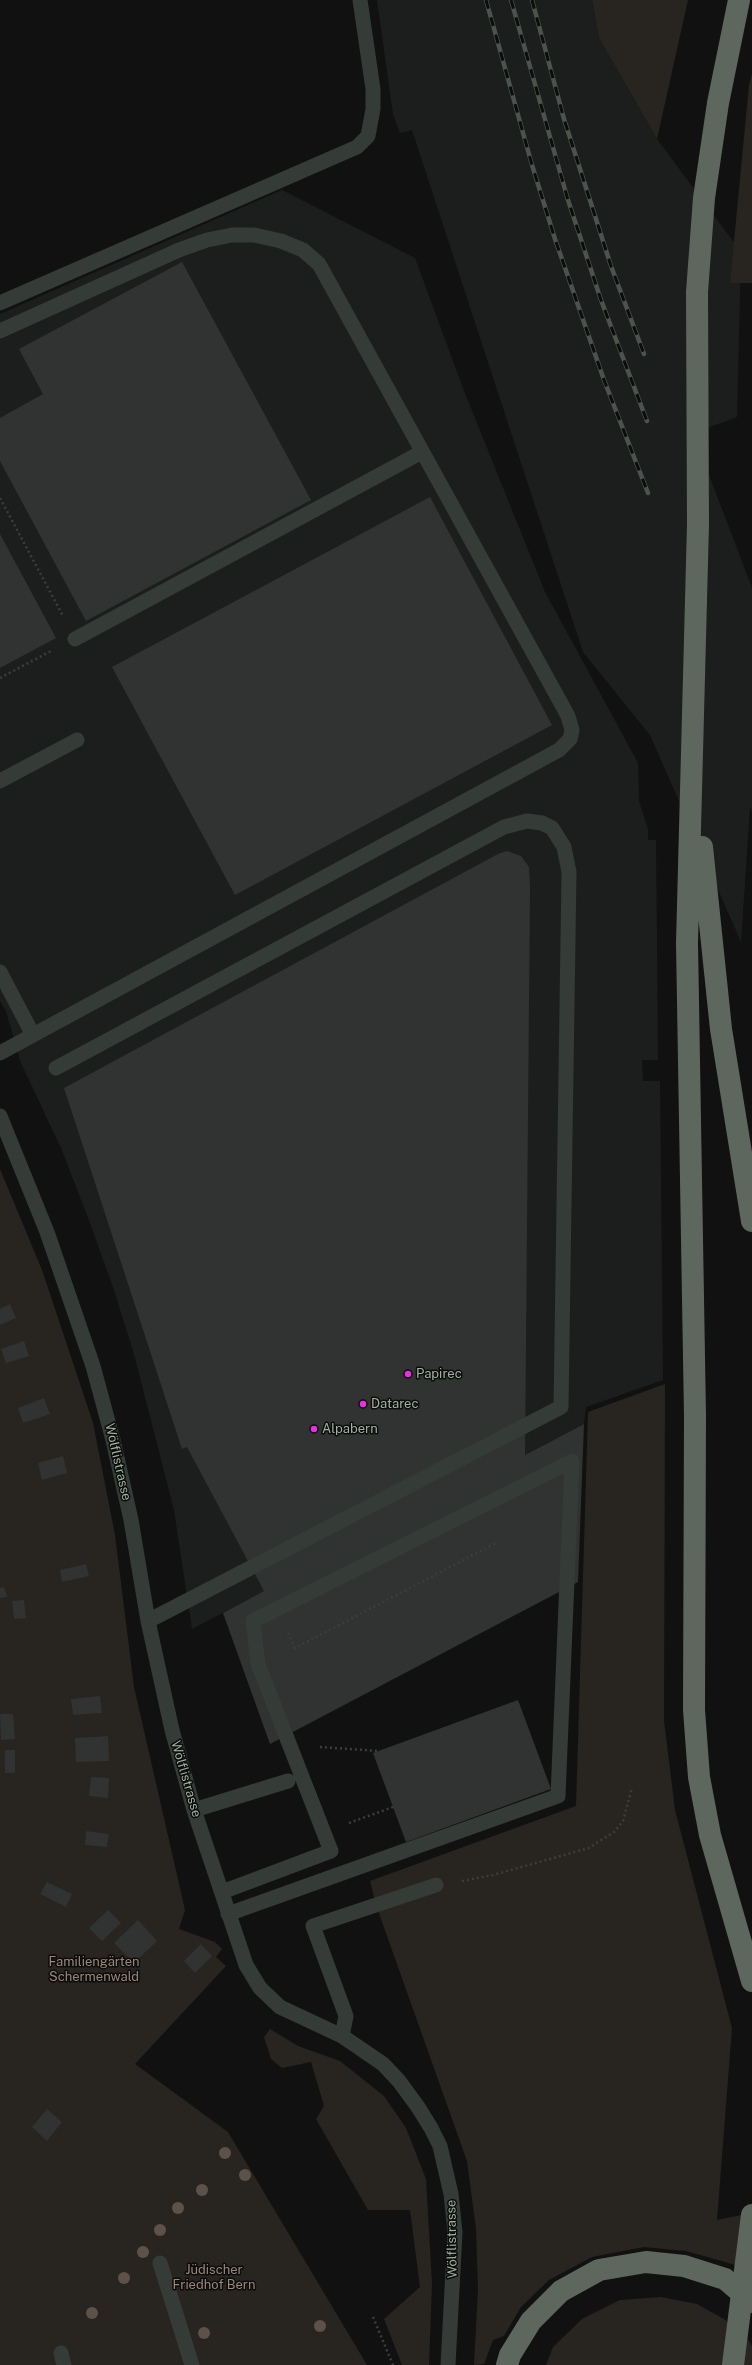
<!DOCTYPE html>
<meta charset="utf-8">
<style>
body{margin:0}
canvas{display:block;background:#101110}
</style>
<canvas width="752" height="2365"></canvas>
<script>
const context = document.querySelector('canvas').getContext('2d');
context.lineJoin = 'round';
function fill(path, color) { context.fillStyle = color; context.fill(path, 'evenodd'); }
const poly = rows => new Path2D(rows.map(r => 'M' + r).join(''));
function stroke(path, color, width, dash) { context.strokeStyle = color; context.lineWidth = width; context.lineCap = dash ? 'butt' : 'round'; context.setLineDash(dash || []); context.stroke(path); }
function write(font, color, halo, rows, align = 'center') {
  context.font = font + ' "Public Sans",sans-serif'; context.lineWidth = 3; context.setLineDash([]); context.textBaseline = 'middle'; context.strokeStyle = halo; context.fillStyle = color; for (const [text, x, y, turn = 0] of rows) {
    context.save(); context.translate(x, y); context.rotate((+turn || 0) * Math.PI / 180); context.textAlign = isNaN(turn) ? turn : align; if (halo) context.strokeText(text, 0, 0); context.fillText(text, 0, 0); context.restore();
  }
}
fill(poly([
 [377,0,592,0,599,38,657,139,741,252,737,417,693,433,752,588,752,812,750,807,741,942,650,735,583,652,412,130,400,133,393,114],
 [282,190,415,258,464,391,545,592,638,763,639,801,648,829,648,840,656,840,658,1060,642,1060,643,1081,660,1081,663,1380,586,1407,584,1424,192,1629,174,1510,134,1354,113,1287,87,1215,61,1148,21,1063,6,1011,0,1001,0,314]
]), '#1c1e1d');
fill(poly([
 [592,0,688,0,657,139,599,38],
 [752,74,752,283,730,283,749,85],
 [0,1169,42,1270,93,1423,115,1535,134,1687,185,1910,179,1929,215,1942,222,1949,216,1957,226,1966,135,2064,228,2132,367,2365,0,2365],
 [665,1384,664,1721,675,1810,732,2028,717,2220,752,2213,739,2266,686,2251,644,2247,592,2257,549,2280,521,2307,504,2336,493,2340,484,2364,474,2365,478,2289,476,2229,467,2161,376,1905,370,1881,576,1806,588,1412],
 [270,2029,298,2046,340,2061,384,2096,406,2128,426,2179,432,2283,429,2365,402,2365,384,2319,420,2287,410,2210,368,2210,316,2119,324,2106,311,2062,282,2068,271,2059,264,2037],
 [661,2297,697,2304,724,2319,749,2341,752,2346,752,2365,546,2365,553,2347,582,2319,620,2300]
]), '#282420');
fill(poly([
 [182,262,311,500,86,621,0,461,0,418,43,394,19,349],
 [430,497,552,725,235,895,112,667],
 [0,534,56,638,0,668],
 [507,851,521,856,529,867,530,886,525,1455,584,1424,578,1582,270,1744,223,1613,264,1591,187,1447,182,1449,64,1088,498,854],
 [10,1304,16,1318,0,1325,0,1309],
 [24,1341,29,1356,6,1363,1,1349],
 [44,1398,50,1414,23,1423,18,1408],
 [63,1456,67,1473,42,1480,38,1463],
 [86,1564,89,1576,62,1582,60,1570],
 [4,1587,7,1597,0,1598,0,1588],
 [24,1600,26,1618,14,1619,12,1601],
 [100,1696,102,1713,73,1715,71,1699],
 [518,1700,551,1789,406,1842,373,1753],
 [0,1714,13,1714,15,1739,1,1740],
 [108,1736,109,1761,76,1762,75,1738],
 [5,1750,15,1750,15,1773,5,1773],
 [91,1777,109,1778,108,1798,89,1796],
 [86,1831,109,1834,107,1847,85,1845],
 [47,1882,72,1894,66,1907,40,1894],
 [108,1910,121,1923,102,1941,89,1928],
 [138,1920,157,1941,134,1963,114,1943],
 [201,1944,212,1956,195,1973,184,1961],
 [47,2109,62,2122,47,2141,32,2127]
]), '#303331');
stroke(poly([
 [0,498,63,616],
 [0,678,51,651],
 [288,1633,295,1648,498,1542],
 [320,1747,379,1751],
 [349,1823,393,1807],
 [462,1881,493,1875,589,1848,614,1832,623,1821,632,1788],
 [373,2317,393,2365]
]), '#393f39', 2.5, [2, 3]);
stroke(poly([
 [0,303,357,147,368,136,373,109,373,89,360,0],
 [0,331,179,250,207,240,232,235,254,235,281,241,303,250,319,264,568,716,572,730,570,739,559,750,0,1053],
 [75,639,422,452],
 [0,781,77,740],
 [0,972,33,1035],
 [56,1068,504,827,527,821,542,823,552,828,564,847,569,872,561,1407,148,1621],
 [0,1116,47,1232,93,1366,113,1440,131,1520,148,1621,172,1730,194,1810,246,1965,260,1988,280,2007,342,2036,383,2064,399,2081,418,2107,431,2128,440,2146,451,2194,455,2232,448,2365],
 [194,1810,288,1781],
 [222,1892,331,1851,258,1664,253,1621,572,1461,558,1796,228,1914],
 [342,2036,346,2016,313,1926,436,1885],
 [160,2263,192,2365],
 [61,2353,64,2365]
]), '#353b36', 15);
stroke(poly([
 [739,0,718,103,704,198,697,292,698,524,687,943,695,1416,694,1710,699,1777,710,1835,752,1981],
 [702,847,721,1029,752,1221],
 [507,2365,510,2355,531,2321,561,2291,599,2270,646,2262,684,2266,725,2279,752,2302]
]), '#5d675e', 22);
const rail = poly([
 [486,0,532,165,555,239,604,380,648,493],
 [511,0,568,200,601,300,647,421],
 [532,0,564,119,611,266,644,354]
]);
stroke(rail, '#4b534c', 4.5);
stroke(rail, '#0b0c0b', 3, [9]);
stroke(poly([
 [733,2365,752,2215]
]), '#5d675e', 22);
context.fillStyle = '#5d5249';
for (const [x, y] of [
 [225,2153],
 [245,2175],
 [202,2190],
 [178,2208],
 [160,2230],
 [143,2252],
 [124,2278],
 [92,2313],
 [320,2326],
 [204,2333]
]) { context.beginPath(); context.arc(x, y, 6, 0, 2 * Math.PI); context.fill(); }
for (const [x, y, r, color] of [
 [408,1374,4,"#ec2de4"],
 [363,1404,4,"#ec2de4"],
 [314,1429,4,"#ec2de4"]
]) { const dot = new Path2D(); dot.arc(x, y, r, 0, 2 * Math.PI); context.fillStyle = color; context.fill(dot); stroke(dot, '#0b0c0b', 1.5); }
write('13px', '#a1b2a2', '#0b0c0b', [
 ["Papirec",416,1374],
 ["Datarec",371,1404],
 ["Alpabern",322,1429]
], 'left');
write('13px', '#a1b2a2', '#0b0c0b', [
 ["Wölflistrasse",118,1462,77],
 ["Wölflistrasse",186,1779,74],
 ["Wölflistrasse",452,2239,-91]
]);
write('13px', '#9c8878', '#0b0c0b', [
 ["Familiengärten",94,1962],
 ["Schermenwald",94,1977],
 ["Jüdischer",214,2270],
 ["Friedhof Bern",214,2285]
]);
</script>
